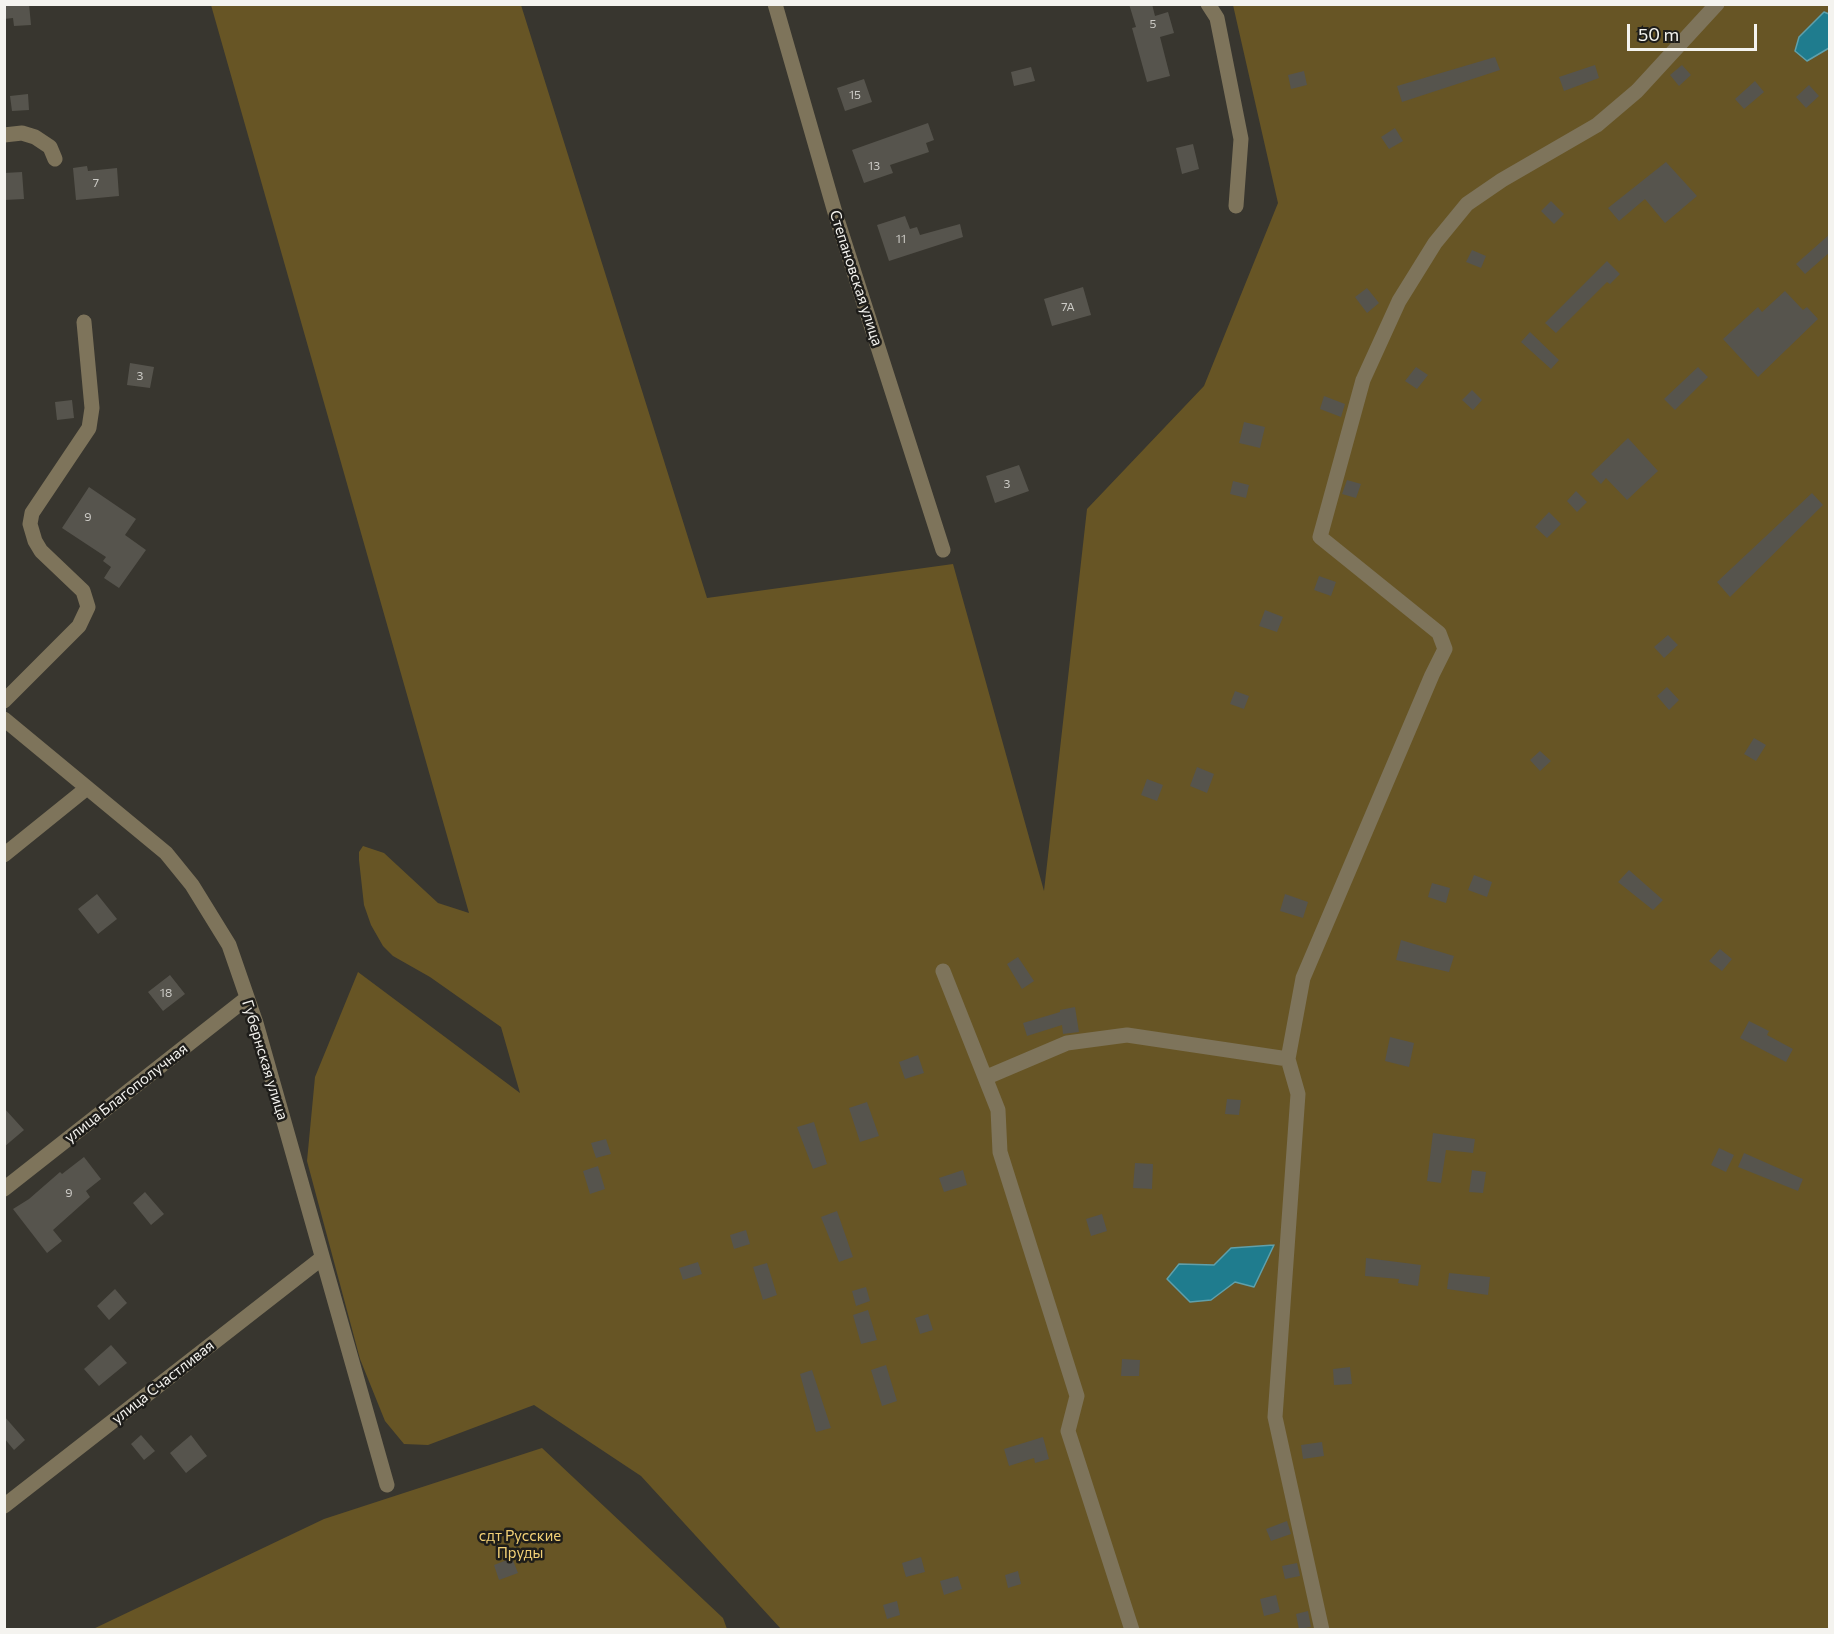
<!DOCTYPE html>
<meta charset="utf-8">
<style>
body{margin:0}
#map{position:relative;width:1834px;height:1634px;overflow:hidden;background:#38362f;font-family:Commissioner,sans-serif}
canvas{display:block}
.frame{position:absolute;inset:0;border:6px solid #f4f3ef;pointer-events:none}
.scale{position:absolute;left:1627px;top:24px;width:130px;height:27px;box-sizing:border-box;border:3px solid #f4f3ef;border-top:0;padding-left:8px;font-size:18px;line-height:21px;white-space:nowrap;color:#f4f3ef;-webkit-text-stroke:4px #1e1d1a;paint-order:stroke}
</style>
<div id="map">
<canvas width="1834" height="1634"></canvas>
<div class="frame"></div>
<div class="scale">50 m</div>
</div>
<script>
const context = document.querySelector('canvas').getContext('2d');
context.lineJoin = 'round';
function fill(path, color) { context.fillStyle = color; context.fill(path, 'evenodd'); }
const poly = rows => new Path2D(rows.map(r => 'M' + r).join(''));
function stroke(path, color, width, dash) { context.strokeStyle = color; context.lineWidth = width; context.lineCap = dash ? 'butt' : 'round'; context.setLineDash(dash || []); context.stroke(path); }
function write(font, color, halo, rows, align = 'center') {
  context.font = font + ' Commissioner,sans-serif'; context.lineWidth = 5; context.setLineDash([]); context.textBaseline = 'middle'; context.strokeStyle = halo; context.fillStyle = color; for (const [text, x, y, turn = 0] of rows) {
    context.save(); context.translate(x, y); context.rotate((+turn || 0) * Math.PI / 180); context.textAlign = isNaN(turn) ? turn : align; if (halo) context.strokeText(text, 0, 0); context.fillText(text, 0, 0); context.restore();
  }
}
fill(poly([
 [211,5,521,5,707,598,953,564,1044,891,1087,509,1204,386,1278,203,1233,5,1829,5,1829,1629,781,1629,641,1476,534,1405,428,1445,404,1444,385,1421,360,1359,307,1161,315,1077,358,972,520,1093,501,1027,430,977,393,956,383,946,371,925,364,905,359,860,359,852,363,846,384,853,438,903,469,913],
 [542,1448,723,1618,727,1629,91,1630,324,1519]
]), '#675525');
const water = poly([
 [1824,12,1829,14,1829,48,1807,61,1795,51,1799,37,1824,12],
 [1274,1245,1254,1287,1235,1282,1211,1300,1190,1302,1167,1279,1179,1264,1214,1265,1231,1248,1274,1245]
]);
fill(water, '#1f7c8e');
stroke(water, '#5fa0ab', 1.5);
fill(poly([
 [4,4,29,4,31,25,14,26,13,18,4,19],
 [1129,4,1152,4,1155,16,1168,12,1174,33,1160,37,1170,76,1147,82,1132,28,1136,27],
 [1495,57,1500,70,1402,102,1397,86],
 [1595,65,1599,78,1564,91,1559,77],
 [1682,65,1691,75,1679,86,1670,75],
 [1031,67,1035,81,1014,86,1011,72],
 [1304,71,1307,85,1291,89,1288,75],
 [864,79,872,102,845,111,837,88],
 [1755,81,1764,92,1744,109,1735,99],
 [1809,85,1819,96,1806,108,1796,97],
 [28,94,29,110,12,111,10,96],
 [928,123,934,140,926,143,929,152,890,165,893,173,864,183,852,150],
 [1395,128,1403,141,1389,149,1381,137],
 [1193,144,1199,169,1182,174,1176,148],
 [1666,162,1697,196,1665,223,1645,199,1619,221,1608,208],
 [87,166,88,171,117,168,119,196,76,200,73,168],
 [22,172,24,199,4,200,4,173],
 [1551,201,1564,214,1554,224,1541,211],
 [905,216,910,229,917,227,920,235,960,224,963,237,889,261,877,225],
 [1830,234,1830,252,1805,274,1796,264],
 [1472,250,1486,256,1481,268,1466,262],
 [1607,261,1620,274,1610,284,1607,282,1556,333,1545,323],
 [1083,287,1091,315,1052,326,1044,299],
 [1367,288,1379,303,1367,313,1355,297],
 [1785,291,1803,310,1807,307,1818,319,1758,377,1723,339,1758,307,1762,312],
 [1530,332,1559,360,1551,369,1521,342],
 [130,363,154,367,150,388,127,385],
 [1416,367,1428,375,1417,389,1405,381],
 [1698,367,1708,377,1675,410,1664,399],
 [1472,390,1482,400,1473,410,1462,400],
 [1324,396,1345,404,1341,417,1320,409],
 [72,400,74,418,57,420,55,402],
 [1244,422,1265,427,1260,448,1239,443],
 [1628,438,1658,471,1627,500,1606,478,1601,484,1591,474],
 [1019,465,1029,491,995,503,986,476],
 [1347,480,1361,484,1356,498,1342,494],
 [1233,481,1249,485,1246,498,1230,494],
 [89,487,136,519,125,535,146,550,119,588,104,578,111,567,103,561,106,557,62,528],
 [1576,491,1587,502,1577,512,1567,501],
 [1812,493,1823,505,1730,597,1717,582],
 [1549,512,1561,524,1547,538,1535,527],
 [1319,576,1336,582,1331,596,1314,590],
 [1265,610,1283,617,1277,632,1259,626],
 [1668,635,1678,645,1664,658,1654,647],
 [1667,687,1679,700,1669,710,1657,696],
 [1235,691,1249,696,1244,709,1230,704],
 [1754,738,1766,745,1756,761,1744,754],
 [1540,751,1551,761,1540,771,1530,760],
 [1197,767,1214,774,1207,793,1190,786],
 [1147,779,1163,785,1157,801,1141,795],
 [1629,870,1663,900,1653,910,1618,882],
 [1474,875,1492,882,1487,897,1468,890],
 [1432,883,1450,888,1446,903,1428,897],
 [97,894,117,919,98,934,78,909],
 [1285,894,1308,902,1303,918,1280,911],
 [1401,940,1454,956,1449,972,1396,960],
 [1720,949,1732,959,1722,971,1709,961],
 [1018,957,1034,981,1022,989,1007,964],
 [170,975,185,994,163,1011,148,992],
 [1075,1007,1079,1032,1063,1034,1062,1025,1027,1036,1023,1023,1060,1012,1060,1010],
 [1749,1021,1769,1031,1767,1035,1793,1049,1786,1062,1740,1038],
 [1390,1037,1414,1043,1409,1067,1385,1061],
 [918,1055,924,1073,905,1079,899,1062],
 [1227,1099,1241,1100,1239,1115,1225,1114],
 [867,1102,879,1136,860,1142,849,1108],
 [4,1108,24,1130,4,1147],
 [814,1122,827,1164,813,1169,797,1127],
 [1433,1133,1475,1139,1473,1153,1446,1150,1441,1183,1427,1181],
 [606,1139,611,1154,596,1158,591,1143],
 [1719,1148,1734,1155,1726,1172,1711,1165],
 [1744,1153,1803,1179,1798,1191,1738,1167],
 [84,1157,101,1179,86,1191,90,1197,53,1230,62,1241,47,1253,13,1209,29,1199,60,1172,62,1174],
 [1135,1163,1153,1164,1152,1189,1133,1188],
 [598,1166,605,1189,590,1194,583,1171],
 [963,1170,967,1185,944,1192,939,1178],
 [1472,1170,1486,1172,1483,1193,1469,1192],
 [145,1192,164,1214,151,1225,133,1203],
 [837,1211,853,1257,839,1262,821,1217],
 [1102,1214,1107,1231,1091,1236,1086,1219],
 [746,1230,750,1244,734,1249,730,1235],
 [1366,1258,1421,1265,1418,1286,1398,1283,1399,1279,1365,1276],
 [698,1262,702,1274,683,1280,679,1268],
 [767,1263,777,1295,763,1300,753,1267],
 [1449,1273,1490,1277,1488,1295,1447,1289],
 [866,1287,870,1301,856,1306,852,1291],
 [115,1289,127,1303,109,1320,97,1306],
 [868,1310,877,1340,861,1344,853,1315],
 [928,1314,933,1330,920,1334,915,1318],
 [111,1345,127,1363,99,1386,84,1369],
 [1122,1359,1140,1360,1139,1376,1121,1376],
 [886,1365,897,1401,882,1406,871,1370],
 [1350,1367,1352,1384,1334,1385,1333,1369],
 [812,1370,831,1428,816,1432,800,1374],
 [4,1416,25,1440,14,1450,4,1438],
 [141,1435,155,1451,144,1460,131,1444],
 [191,1435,207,1456,186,1473,170,1453],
 [1043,1437,1049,1459,1035,1463,1034,1458,1009,1466,1004,1449],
 [1322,1442,1324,1456,1303,1459,1301,1445],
 [1287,1521,1291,1534,1271,1541,1266,1529],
 [921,1557,925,1572,906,1577,902,1563],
 [512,1558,518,1573,499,1580,494,1565],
 [1297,1563,1300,1576,1285,1579,1282,1566],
 [1018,1571,1021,1584,1008,1588,1005,1575],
 [958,1576,962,1589,944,1595,940,1581],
 [1276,1595,1280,1612,1264,1616,1260,1599],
 [897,1601,900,1615,887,1619,883,1605],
 [1308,1611,1311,1627,1299,1629,1296,1614]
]), '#56544d');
stroke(poly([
 [775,4,836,216,943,550],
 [1208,4,1217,18,1241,139,1236,206],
 [4,135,22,133,35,137,50,147,55,159],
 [4,701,79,626,88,607,83,591,41,551,35,541,30,524,32,513,89,428,92,408,84,322],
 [4,719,166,853,192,885,229,945,256,1023,387,1485],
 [4,855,87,788],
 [943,971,998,1110,1000,1152,1077,1396,1068,1431,1132,1630],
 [987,1077,1067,1043,1127,1035,1288,1059],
 [4,1189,247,998],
 [4,1506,322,1258],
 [1322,1630,1275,1417,1298,1094,1288,1059,1303,978,1432,675,1445,649,1439,633,1320,537,1363,380,1399,301,1435,243,1467,204,1502,180,1597,125,1637,91,1717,4]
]), '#7e745b', 15);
write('12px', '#cccbc6', null, [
 ["5",1153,24],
 ["15",855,95],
 ["13",874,166],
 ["7",96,183],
 ["11",901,239],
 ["7А",1068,307],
 ["3",140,376],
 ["3",1007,484],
 ["9",88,517],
 ["18",166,993],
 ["9",69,1193]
]);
write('15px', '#f4f3ef', '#1e1d1a', [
 ["Степановская улица",856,278,72],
 ["Губернская улица",265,1060,73],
 ["улица Благополучная",126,1093,-38],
 ["улица Счастливая",163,1382,-38]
]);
write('15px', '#f3d176', '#1e1d1a', [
 ["сдт Русские",520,1536],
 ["Пруды",520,1553]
]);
</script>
